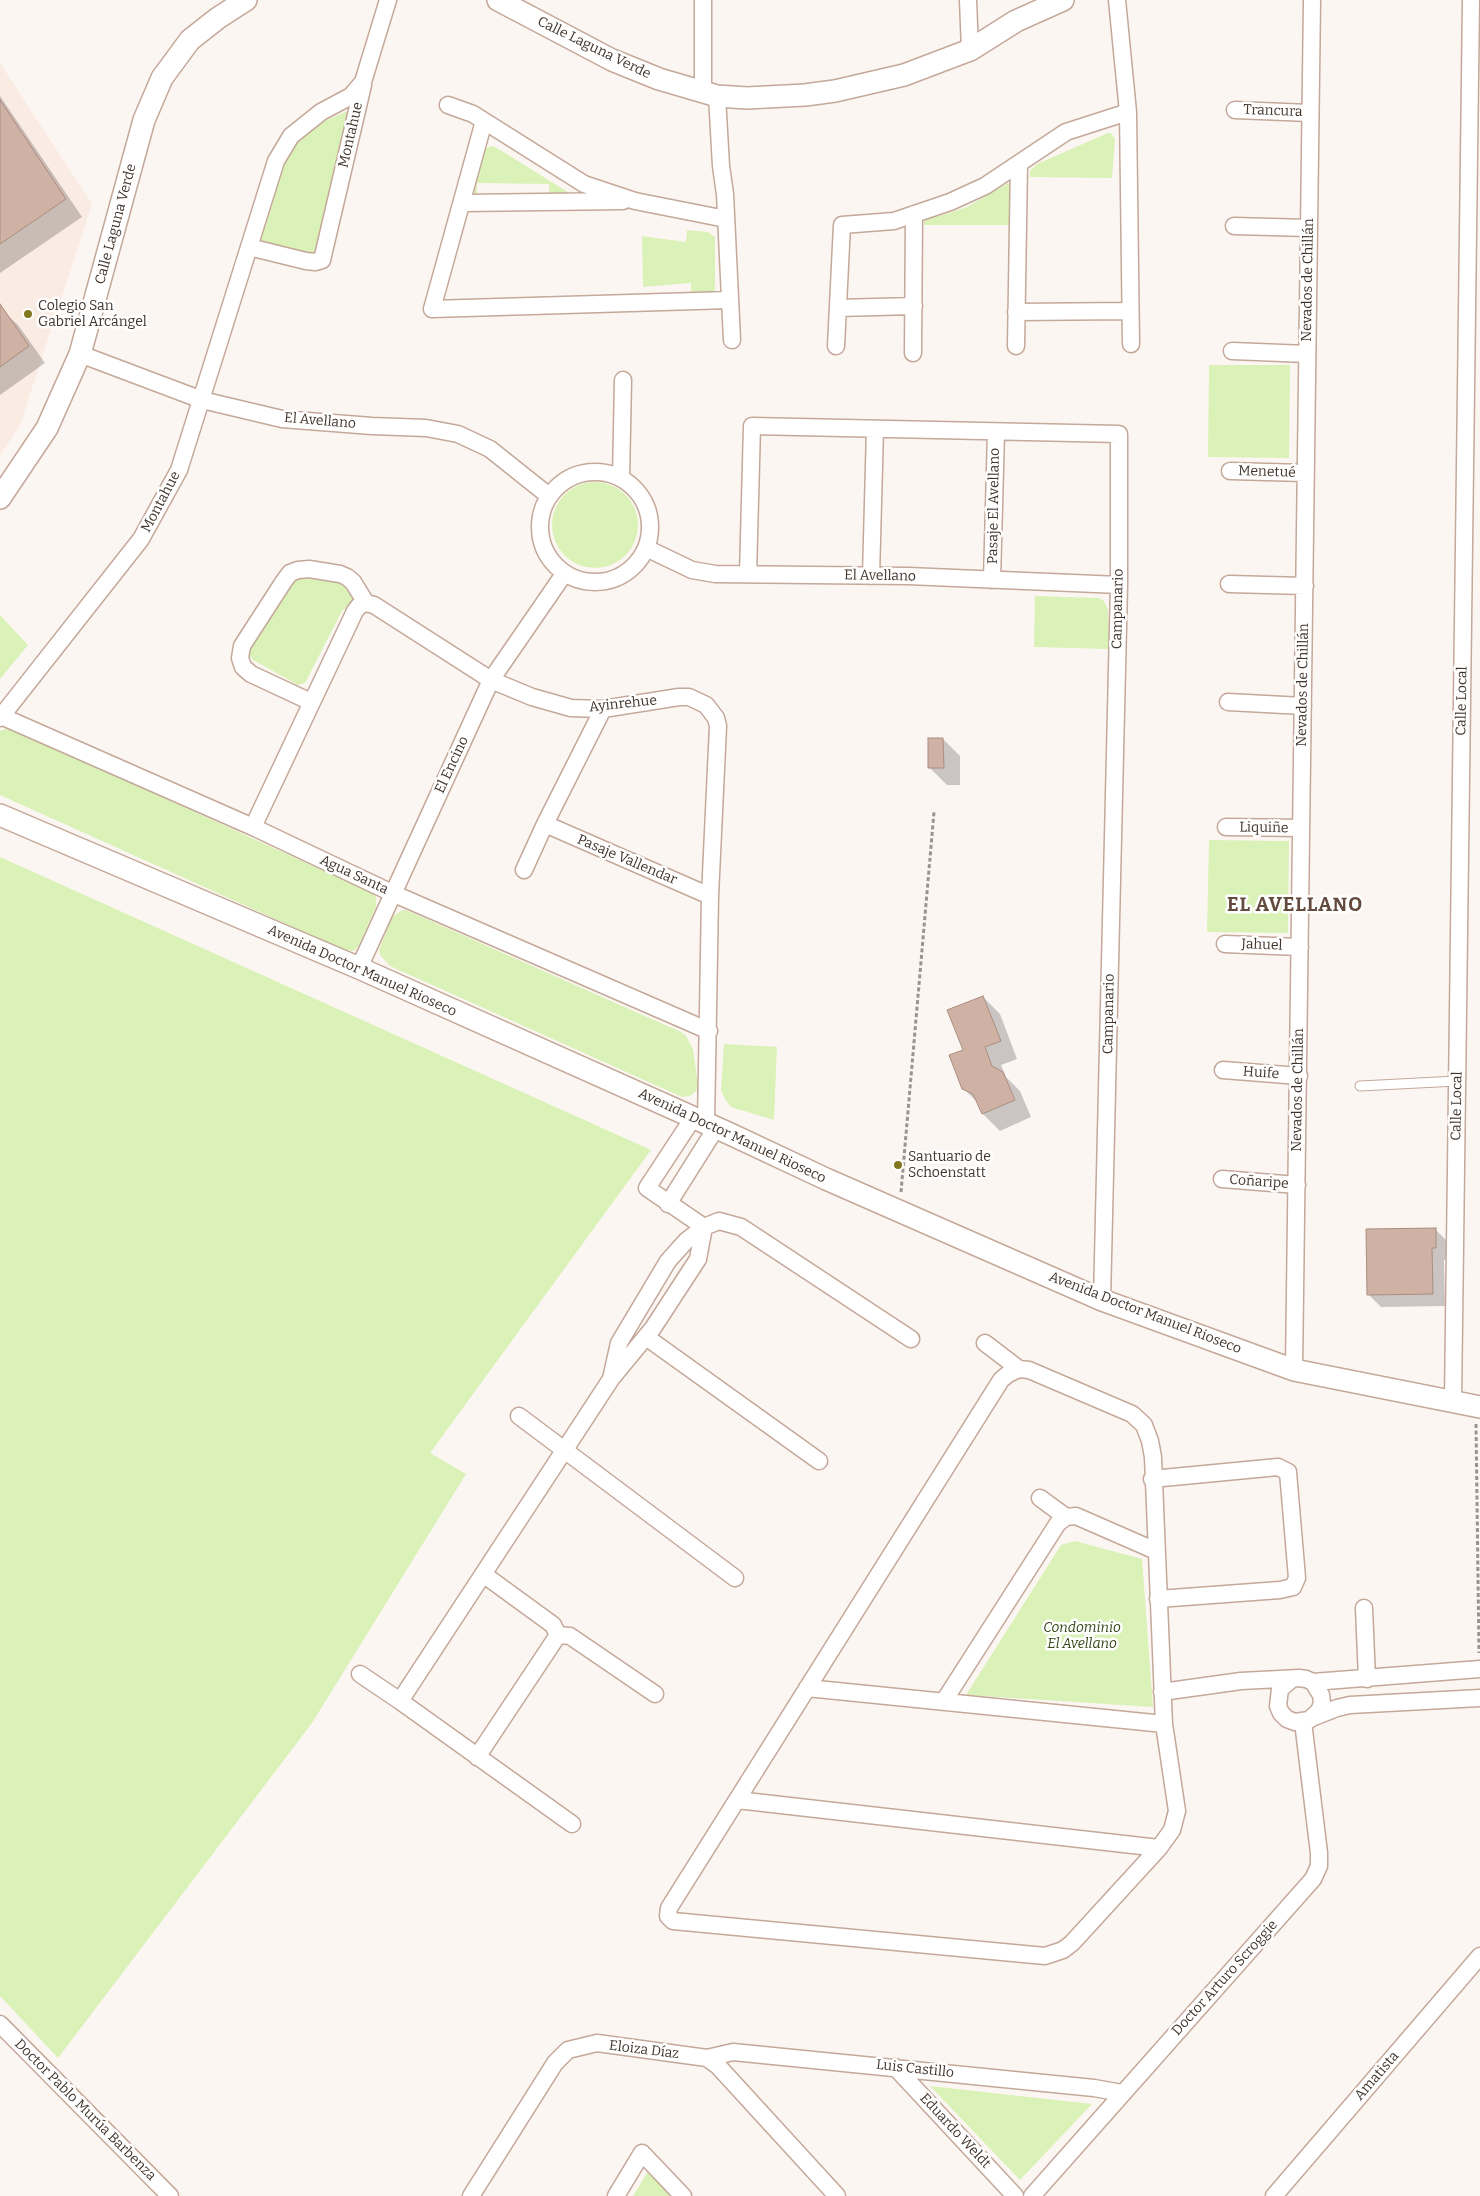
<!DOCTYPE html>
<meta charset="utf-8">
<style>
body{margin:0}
canvas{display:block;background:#fcf6f3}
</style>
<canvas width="1480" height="2196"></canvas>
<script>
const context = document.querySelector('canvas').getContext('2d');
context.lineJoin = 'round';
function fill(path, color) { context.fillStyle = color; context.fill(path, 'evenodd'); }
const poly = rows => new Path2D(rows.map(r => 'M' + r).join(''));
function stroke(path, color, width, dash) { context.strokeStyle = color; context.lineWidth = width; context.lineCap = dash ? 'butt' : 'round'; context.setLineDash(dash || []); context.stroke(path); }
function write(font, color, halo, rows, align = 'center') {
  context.font = font + ' Bitter,serif'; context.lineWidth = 5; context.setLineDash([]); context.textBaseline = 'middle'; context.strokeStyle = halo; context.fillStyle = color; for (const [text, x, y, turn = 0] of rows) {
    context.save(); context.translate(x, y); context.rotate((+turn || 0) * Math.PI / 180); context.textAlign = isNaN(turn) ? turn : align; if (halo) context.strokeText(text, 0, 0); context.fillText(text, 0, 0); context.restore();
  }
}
fill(poly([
 [0,63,92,204,20,425,0,456]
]), '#faebe3');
fill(poly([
 [352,109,316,255,258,243,285,157,299,139,318,124],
 [1108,133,1111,133,1115,139,1112,178,1030,177,1030,171,1037,164],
 [491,146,497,148,571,194,549,196,549,184,477,183,477,195,474,194,473,191,481,155,485,149],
 [1008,183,1011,185,1012,225,924,225,924,220,928,217,943,215,967,207],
 [687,230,708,232,715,237,715,295,691,298,691,283,643,287,642,236,686,242],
 [1209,365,1290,365,1289,458,1208,457],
 '552 525a43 43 0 1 1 86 0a43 43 0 1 1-86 0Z',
 [304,577,338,580,348,584,359,598,342,611,305,683,298,685,253,660,248,654,248,648,294,579],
 [1035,596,1099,598,1104,601,1108,610,1109,649,1034,647],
 [0,615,28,645,0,679],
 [9,727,372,893,376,897,376,907,358,947,354,951,344,950,0,795,0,731],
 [1209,840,1289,841,1288,933,1207,932],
 [0,857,651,1150,430,1453,466,1474,312,1723,58,2058,0,1996],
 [406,910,681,1032,686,1036,693,1049,698,1086,696,1091,690,1096,682,1097,390,966,380,955,379,950,392,917,401,911],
 [724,1044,777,1047,774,1120,731,1107,725,1099,721,1091],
 [1075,1541,1142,1559,1153,1707,966,1695,1061,1545],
 [930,2086,1092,2104,1020,2180],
 [650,2168,677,2196,633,2196]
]), '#daf2b7');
fill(poly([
 [0,96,82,217,0,273],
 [0,308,18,325,45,363,0,395],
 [943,739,960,756,960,785,947,785,930,768],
 [983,997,1000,1014,1017,1059,1001,1065,1006,1077,1020,1091,1031,1117,1000,1131,983,1114,978,1103,963,1088,964,1050],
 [1435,1229,1448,1242,1449,1260,1444,1260,1445,1306,1381,1307,1368,1294]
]), '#0003');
const building = poly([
 [0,100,66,199,0,244,0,100],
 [0,304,29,346,0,367,0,304],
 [928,738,943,738,944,768,928,768,928,738],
 [983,996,1001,1041,985,1047,992,1066,1003,1072,1015,1100,982,1114,973,1094,962,1089,949,1055,963,1050,947,1010,983,996],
 [1436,1228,1436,1248,1432,1248,1433,1294,1367,1295,1366,1229,1436,1228]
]);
fill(building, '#cfb2a4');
stroke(building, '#a98d7f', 1);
const service = poly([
 [1360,1086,1457,1081]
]);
const minor = poly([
 [968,0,970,50],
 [1117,0,1128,112,1131,344],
 [703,92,703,0],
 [717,96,721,166,725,194,732,340],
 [448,105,473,114,584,184,635,201,726,219],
 [1235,110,1310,113],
 [484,121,432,309,729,300],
 [463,203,623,201],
 [1234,226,1309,228],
 [249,247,306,261,315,262,322,260,363,85],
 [838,308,914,306],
 [1016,312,1130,311],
 [836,346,842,225,894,221,950,202,985,186,1066,132,1128,112],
 [1016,346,1019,164],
 [1232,351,1307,354],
 [913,353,914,214],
 [80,354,202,400,282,419,372,426,426,428,458,434,490,449,549,496],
 [1230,471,1305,473],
 '540 527a55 55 0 1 1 110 0a55 55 0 1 1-110 0Z',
 [621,478,623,380],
 [646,548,692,570,715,574,908,576,1119,585],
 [748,574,752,426,1119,434,1119,585,1102,1300],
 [871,576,875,429],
 [992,580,996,432],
 [1229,584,1305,586],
 [311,702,251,674,243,667,240,658,242,646,284,581,290,573,298,570,309,569,340,574,347,577,353,582,366,603],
 [1228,702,1303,706],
 [603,709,545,824,710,896],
 [1,716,253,827,392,893,709,1031],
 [0,718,141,539,179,470,276,161,291,136,321,112,351,96,363,82,388,0],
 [253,827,355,611,359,606,366,603,374,605,491,680,532,697,571,708,603,709,679,697,689,697,706,705,716,718,718,726,710,896,706,1123],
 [1226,827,1301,828],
 [524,870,545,824],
 [1225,944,1300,947],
 [359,968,491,680,564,574],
 [1223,1070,1299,1076],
 [693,1118,647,1188,704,1227],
 [1222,1179,1297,1185],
 [668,1204,716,1128],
 [704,1227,698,1259,653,1328,611,1379,619,1343,668,1261,686,1241,704,1227,719,1221,741,1227,911,1339],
 [646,1337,819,1461],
 [985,1343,1019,1369],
 [1019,1369,1029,1370,1132,1414,1144,1425,1150,1441,1153,1457,1164,1724,1177,1811,1172,1830,1159,1848,1072,1943,1063,1950,1045,1956,673,1921,668,1916,669,1908,1001,1380,1008,1374,1019,1369],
 [1294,1370,1312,0],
 [1453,1402,1471,0],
 [519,1416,735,1578],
 [1152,1479,1278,1467,1288,1472,1297,1578,1293,1587,1280,1590,1158,1599],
 [1040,1498,1066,1517],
 [483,1574,553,1625,558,1635],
 [1364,1608,1367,1679],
 [360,1674,400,1701,572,1824],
 [1313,1682,1480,1669],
 [807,1688,1164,1724],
 [1162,1692,1241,1681,1299,1678,1306,1679,1313,1682,1321,1695,1322,1703,1319,1711,1309,1720,1295,1722,1287,1719,1281,1713,1278,1706,1280,1689,1292,1679],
 [400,1701,611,1379],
 [944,1701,1058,1523,1066,1517,1076,1516,1156,1551],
 [1314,1717,1337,1708,1350,1705,1480,1698],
 [477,1757,558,1635,570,1636,655,1694],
 [737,1800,1159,1848],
 [0,2024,170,2196],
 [707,2058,733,2052,1094,2088,1122,2093],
 [895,2067,1015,2196],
 [471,2196,555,2063,568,2050,597,2043,707,2058,718,2066,837,2196],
 [616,2196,642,2153,683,2196],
 [1032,2196,1313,1879,1319,1866,1319,1853,1303,1722],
 [1274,2196,1480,1956]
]);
const tertiary = poly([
 [498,0,612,60,659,79,717,96,747,98,805,95,835,91,904,75,970,50,1016,21,1063,0],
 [0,498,47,428,80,354,144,120,162,78,190,40,218,18,246,0],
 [0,815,359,968,728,1133,826,1179,1102,1300,1294,1370,1480,1407]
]);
stroke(service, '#c4a899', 11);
stroke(minor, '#c4a899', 19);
stroke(tertiary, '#c4a899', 24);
stroke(poly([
 [901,1192,934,812],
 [1476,1424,1479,1653]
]), '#9c938e', 3, [4, 2.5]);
stroke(service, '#fff', 9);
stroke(minor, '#fff', 16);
stroke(tertiary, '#fff', 21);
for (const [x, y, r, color] of [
 [28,314,5,"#81781d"],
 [898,1165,5,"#81781d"]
]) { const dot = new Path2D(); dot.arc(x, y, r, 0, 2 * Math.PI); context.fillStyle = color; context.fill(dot); stroke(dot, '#fff', 2); }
write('14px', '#40352e', '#fff', [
 ["Calle Laguna Verde",594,48,26],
 ["Trancura",1273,111,2],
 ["Montahue",351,135,-77],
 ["Calle Laguna Verde",116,224,-75],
 ["Nevados de Chillán",1308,280,-89],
 ["El Avellano",320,421,5],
 ["Menetué",1267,472,2],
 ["Montahue",161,502,-62],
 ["Pasaje El Avellano",994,506,-89],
 ["El Avellano",880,576,1],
 ["Campanario",1118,609,-89],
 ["Nevados de Chillán",1303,685,-89],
 ["Calle Local",1462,701,-89],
 ["Ayinrehue",623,704,-6],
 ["El Encino",452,765,-65],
 ["Liquiñe",1264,828,1],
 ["Pasaje Vallendar",627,860,23],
 ["Agua Santa",354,875,25],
 ["Jahuel",1262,945,2],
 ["Avenida Doctor Manuel Rioseco",362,971,24],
 ["Campanario",1109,1014,-89],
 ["Huife",1261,1073,4],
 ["Nevados de Chillán",1298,1090,-89],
 ["Calle Local",1457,1106,-89],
 ["Avenida Doctor Manuel Rioseco",732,1136,25],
 ["Coñaripe",1259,1182,4],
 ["Avenida Doctor Manuel Rioseco",1145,1313,21],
 ["Doctor Arturo Scroggie",1225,1978,-48],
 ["Eloiza Díaz",644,2050,7],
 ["Luis Castillo",915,2069,6],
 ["Amatista",1377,2076,-49],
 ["Doctor Pablo Murúa Barbenza",85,2110,45],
 ["Eduardo Weldt",955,2131,47]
]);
write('14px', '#40352e', '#fff', [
 ["Colegio San",38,306],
 ["Gabriel Arcángel",38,322],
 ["Santuario de",908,1157],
 ["Schoenstatt",908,1173]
], 'left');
write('italic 14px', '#374717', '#fff', [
 ["Condominio",1082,1628],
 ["El Avellano",1082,1644]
]);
context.letterSpacing = '1px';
write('bold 19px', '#624a3d', '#fff', [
 ["EL AVELLANO",1295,906]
]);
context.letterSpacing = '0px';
</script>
